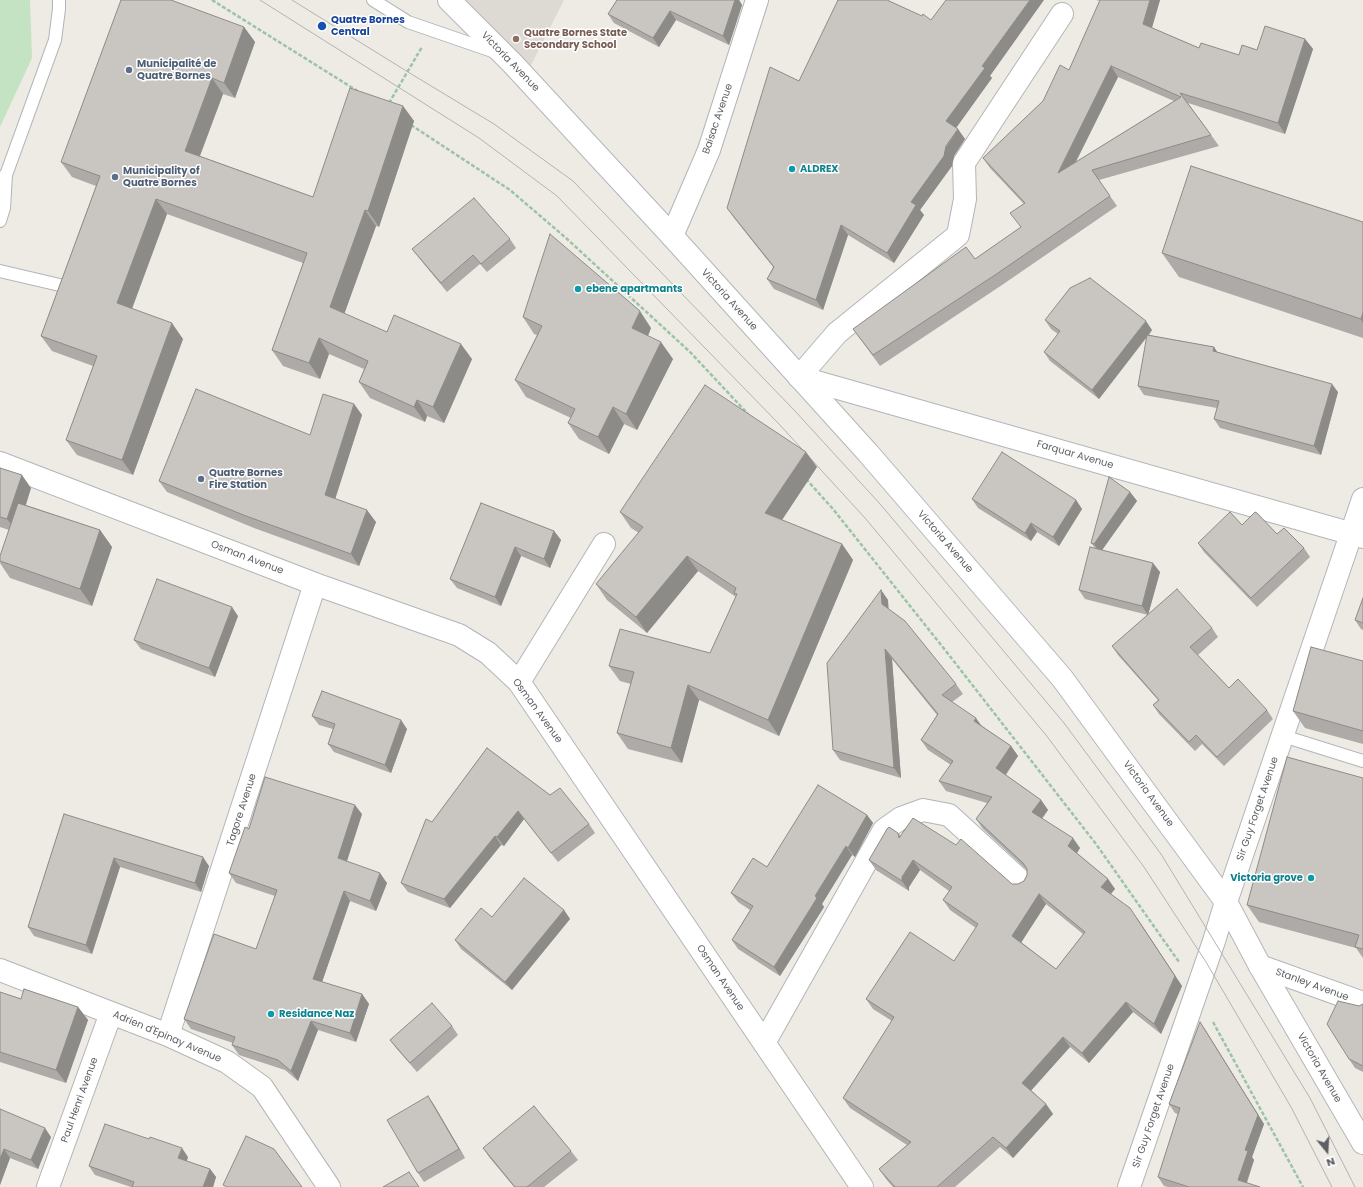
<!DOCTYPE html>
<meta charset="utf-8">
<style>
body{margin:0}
#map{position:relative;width:1363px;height:1187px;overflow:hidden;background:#edebe4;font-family:Poppins,sans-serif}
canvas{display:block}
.north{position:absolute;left:1307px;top:1131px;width:40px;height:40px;-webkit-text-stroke:3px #fff;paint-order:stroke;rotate:162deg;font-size:11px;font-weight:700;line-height:16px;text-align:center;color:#5c6064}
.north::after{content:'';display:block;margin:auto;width:14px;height:18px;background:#5c6064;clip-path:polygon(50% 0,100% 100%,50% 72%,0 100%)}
</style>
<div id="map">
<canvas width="1363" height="1187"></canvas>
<div class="north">N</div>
</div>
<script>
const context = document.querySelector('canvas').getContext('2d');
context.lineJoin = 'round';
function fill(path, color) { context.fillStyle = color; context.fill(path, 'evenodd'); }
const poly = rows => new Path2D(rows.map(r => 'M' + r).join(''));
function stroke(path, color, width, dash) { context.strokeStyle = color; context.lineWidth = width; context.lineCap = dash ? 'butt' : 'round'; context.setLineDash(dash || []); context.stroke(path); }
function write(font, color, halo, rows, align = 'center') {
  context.font = font + ' Poppins,sans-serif'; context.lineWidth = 3; context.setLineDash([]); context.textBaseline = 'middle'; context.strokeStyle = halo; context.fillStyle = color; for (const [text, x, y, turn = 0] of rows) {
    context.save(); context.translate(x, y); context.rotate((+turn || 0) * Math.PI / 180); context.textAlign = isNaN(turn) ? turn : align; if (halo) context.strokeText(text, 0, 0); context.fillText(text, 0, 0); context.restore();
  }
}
fill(poly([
 [449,0,564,0,525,77]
]), '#dddad3');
fill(poly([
 [0,0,30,0,32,58,0,127]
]), '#c4e3c3');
const lane = poly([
 [373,0,408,22,495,52],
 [0,179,6,175,55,40,59,9,59,0],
 [0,221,4,208,6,175],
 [0,271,64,286],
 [1283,736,1363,761]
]);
const street = poly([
 [1062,14,964,163,965,199,958,235,837,333,799,377,1363,537],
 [672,236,709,150,757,0],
 [0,463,315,584,459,635,488,653,519,682,862,1187],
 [519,682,604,544],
 [1260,966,1363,1003],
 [0,970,168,1035,227,1062,262,1087,329,1187],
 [168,1035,315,584],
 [764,1043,884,830,901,818,923,810,949,815,1022,882],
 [48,1187,111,1013],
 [1129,1187,1214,941,1226,902,1363,499]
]);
const secondary = poly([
 [449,0,513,64,672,236,868,453,1062,678,1226,902,1260,966,1363,1143]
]);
stroke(lane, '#b2b5b8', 14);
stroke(street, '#b2b5b8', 24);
stroke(secondary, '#b3b7bb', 24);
stroke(poly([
 [212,0,359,92],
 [389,103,422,47],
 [411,125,510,190,566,238,690,352,748,414],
 [806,479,833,509,949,655,1096,844,1179,962],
 [1213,1022,1303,1187]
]), '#9cc3a6', 2.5, [4, 2]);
stroke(lane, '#fff', 12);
stroke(street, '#fff', 22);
stroke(secondary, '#fff', 22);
stroke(poly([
 [260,0,479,138,557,196,779,424,865,518,1046,735,1144,867,1206,962,1291,1107,1332,1187],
 [292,0,408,72,494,124,573,181,795,411,881,505,1064,723,1161,854,1310,1098,1355,1187]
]), '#b2b3b4', 1);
fill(poly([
 [617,0,739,0,742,5,729,45,676,20,659,47,614,23,608,14],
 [1096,0,1160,0,1152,28,1199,48,1239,55,1257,50,1305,39,1313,49,1285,134,1188,103,1219,146,1099,180,1117,206,1002,285,880,366,853,329,975,259,1021,227,1024,204,990,168,983,158,1043,101,1069,70,1100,1],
 [1118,77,1174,101,1076,162],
 [244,27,255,42,235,98,223,94,200,156,313,197,403,106,414,121,379,227,376,226,344,314,387,332,472,359,444,423,427,416,425,422,370,398,359,382,364,369,329,354,320,379,283,366,272,350,303,263,167,214,132,309,183,339,133,475,77,455,66,440,93,366,52,351,41,336,96,186,72,177,61,162],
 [990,76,992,78,956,127,965,139,954,156,952,166,920,210,924,215,894,263,848,235,823,310,774,289,767,279,773,267,734,218,727,208,799,81],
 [1363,222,1363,338,1179,277,1162,253],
 [510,239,516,248,487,272,480,264,447,292,419,258,412,249],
 [523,317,651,328,648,336,673,359,637,430,624,424,609,454,579,439,568,423,571,418,526,397,515,380,537,335,534,334],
 [1045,320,1152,330,1149,335,1214,347,1217,352,1338,392,1321,455,1220,428,1214,419,1217,408,1144,395,1138,386,1147,337,1099,399,1050,361,1044,352,1058,334,1051,329],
 [354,404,362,415,335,498,376,522,359,566,254,528,167,492,159,481,310,435],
 [817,467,782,520,842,544,853,560,779,736,699,700,682,763,628,749,617,733,631,684,620,681,609,666,710,653,736,597,698,571,647,633,607,600,596,584,639,533,631,528,620,512],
 [0,468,31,488,26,505,100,530,112,547,92,606,10,578,0,563,9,530,0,527],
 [1130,492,1137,501,1102,550,1160,572,1148,615,1212,628,1218,637,1198,655,1229,688,1267,710,1273,719,1224,766,1202,744,1195,751,1159,714,1153,705,1158,700,1118,655,1112,646,1148,615,1085,599,1079,590,1095,548,1091,543],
 [972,499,1076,500,1082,509,1059,546,1037,532,1031,541,978,508],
 [481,503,554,531,561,540,550,568,521,556,501,606,457,588,450,579],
 [1242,525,1277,534,1304,548,1310,557,1257,607,1204,552,1198,543],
 [881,590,888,600,888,609,956,684,963,694,952,702,982,726,1011,746,1018,756,1006,775,1041,800,1048,810,1042,819,1080,848,1077,853,1108,879,1115,889,1111,894,1137,918,1182,986,1161,1034,1133,1012,1089,1063,1070,1047,1031,1090,1046,1104,1053,1114,1013,1158,1000,1147,955,1187,893,1187,886,1179,879,1169,907,1145,850,1108,843,1098,892,1021,873,1009,866,999,954,961,976,928,950,910,943,900,949,891,920,870,909,887,909,891,876,870,869,860,898,833,901,836,1012,884,1018,884,1024,881,1027,875,1027,870,983,829,976,819,987,803,946,791,939,781,951,765,928,750,921,740,937,715,892,659,901,778,840,760,833,750],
 [1046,904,1083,934,1056,969,1021,942],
 [1363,598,1363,630,1361,629,1355,620],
 [238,616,215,677,141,649,134,640],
 [1363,661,1363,744,1305,728,1293,711],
 [312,716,407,729,391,773,334,752,328,744,333,729,319,725],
 [487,748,589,824,595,833,558,862,524,819,504,846,501,845,450,908,408,892,401,883,432,822],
 [1363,778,1363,958,1356,948,1259,922,1247,905],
 [64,814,209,866,201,892,120,867,92,954,34,936,28,927],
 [362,814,347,861,387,883,376,911,350,901,322,982,362,994,369,1004,356,1042,318,1030,298,1081,285,1070,239,1055,232,1045,233,1043,191,1029,184,1019,256,949,275,896,236,883,229,873,249,829],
 [867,815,873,823,855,857,852,855,822,904,824,907,780,976,738,949,732,940,750,910,738,902,731,893,767,867],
 [564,910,570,919,512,990,461,949,455,940],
 [0,992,21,999,78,1007,88,1020,66,1083,0,1062],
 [1363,1004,1363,1072,1355,1068,1349,1059,1359,1006],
 [1200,1022,1206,1031,1264,1124,1252,1157,1254,1160,1247,1183,1260,1187,1168,1187,1164,1186,1158,1177,1178,1114,1175,1113,1169,1104],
 [452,1026,458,1035,417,1072,396,1048,390,1040],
 [428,1096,434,1105,465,1158,424,1182,418,1173],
 [0,1109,51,1137,38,1169,10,1158,0,1185],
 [483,1148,571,1151,578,1160,544,1187,514,1187,489,1157],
 [188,1157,187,1161,210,1169,216,1177,213,1187,131,1187,95,1175,89,1166]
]), '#adaaa7');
fill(poly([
 [735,0,739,0,742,5,729,45,723,36],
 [1030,0,1044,0,990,76,992,78,954,131,946,121,982,66],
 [1150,0,1160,0,1150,34,1143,24],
 [670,11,676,20,659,47,653,38],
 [244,27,255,42,235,98,224,83],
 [1305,39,1313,49,1285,134,1278,123],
 [1111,66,1118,77,1065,183,1058,173],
 [212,78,223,94,196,166,185,151],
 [403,106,414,121,379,227,368,211],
 [958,129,965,139,954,156,952,166,920,210,924,215,894,263,887,253,911,202],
 [156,199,167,214,128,319,117,303],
 [365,210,376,226,341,323,330,307],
 [841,225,848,235,823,310,816,300],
 [640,311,651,328,644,345,632,328],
 [1363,312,1363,323,1361,319],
 [1146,321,1152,330,1099,399,1092,390],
 [172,323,183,339,133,475,122,460],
 [319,338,329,354,320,379,309,363],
 [661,342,673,359,637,430,626,414],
 [461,344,472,359,444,423,433,407],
 [1214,347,1220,356,1213,351],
 [1332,384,1338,392,1321,455,1314,446],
 [417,400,427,416,425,422,414,407],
 [354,404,362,415,333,506,325,495],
 [613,407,624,424,609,454,598,437],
 [806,452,817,467,776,529,765,513],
 [22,475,31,488,17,532,7,519],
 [1130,492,1137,501,1100,553,1094,544],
 [1076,500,1082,509,1059,546,1053,537],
 [367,510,376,522,359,566,351,554],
 [1031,523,1037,532,1031,541,1025,533],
 [100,530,112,547,92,606,80,589],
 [554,531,561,540,550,568,544,559],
 [842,544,853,560,779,736,768,720],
 [515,547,521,556,501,606,495,597],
 [687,556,698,571,647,633,636,617],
 [1153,563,1160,572,1148,615,1142,606],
 [881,590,888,600,889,614,882,604],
 [232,607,238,616,215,677,209,668],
 [885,649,892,659,901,778,894,768],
 [688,685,699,700,682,763,671,748],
 [976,718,983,728,974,721],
 [401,720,407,729,391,773,385,765],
 [1011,746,1018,756,1003,778,996,768],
 [1041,800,1048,810,1039,822,1032,812],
 [355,805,362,814,345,867,338,858],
 [518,811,524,819,504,846,497,837],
 [867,815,873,823,855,857,848,848],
 [495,836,501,845,450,908,444,899],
 [1073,838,1080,848,1075,856,1068,846],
 [846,846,852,855,822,904,824,907,780,976,774,967,815,896],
 [203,857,209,866,201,892,195,883],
 [114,858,120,867,92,954,86,945],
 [913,860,920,870,909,887,909,891,902,881,902,877],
 [380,873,387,883,376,911,370,901],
 [1108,879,1115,889,1108,897,1101,887],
 [344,891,350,901,320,988,313,979],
 [1039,894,1046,904,1019,946,1012,936],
 [564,910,570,919,512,990,505,982],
 [1137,918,1182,986,1161,1034,1154,1024],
 [362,994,369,1004,356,1042,350,1033],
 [1126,1002,1133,1012,1089,1063,1082,1053],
 [78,1007,88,1020,66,1083,56,1070],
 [311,1021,318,1030,298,1081,291,1071],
 [1200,1022,1206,1031,1264,1124,1252,1157,1254,1160,1245,1187,1238,1180,1245,1150],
 [1063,1037,1070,1047,1029,1093,1022,1083],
 [428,1096,434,1105,465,1158,459,1149],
 [1046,1104,1053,1114,1013,1158,1006,1148],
 [45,1128,51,1137,38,1169,31,1160],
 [182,1148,188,1157,184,1167,178,1158],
 [4,1149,10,1158,0,1185,0,1159],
 [210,1169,216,1177,213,1187,203,1187]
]), '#8d8b88');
const building = poly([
 [121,0,171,0,244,27,224,83,212,78,185,151,313,197,350,88,403,106,368,211,365,210,330,307,387,332,394,315,461,344,433,407,417,400,414,407,359,382,368,361,319,338,309,363,272,350,307,253,156,199,117,303,172,323,122,460,66,440,97,356,41,336,100,176,61,162,121,0],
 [617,0,735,0,723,36,670,11,653,38,608,14,617,0],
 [838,0,887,0,922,16,923,14,931,20,946,0,1030,0,982,66,985,68,946,121,958,129,946,146,944,156,911,202,916,205,887,253,841,225,816,300,767,279,774,267,727,208,770,67,799,81,838,0],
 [1100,0,1150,0,1143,24,1199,48,1201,43,1239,55,1242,45,1257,50,1265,26,1305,39,1278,123,1180,93,1211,135,1092,170,1110,196,995,275,873,355,853,329,966,247,975,259,1021,227,1010,213,1025,203,983,158,1043,101,1060,65,1069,70,1100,0],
 [1111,66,1181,97,1058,173,1111,66],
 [1191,166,1363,222,1363,312,1361,319,1162,253,1191,166],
 [474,198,510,239,481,264,473,255,441,283,412,249,474,198],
 [550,234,640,311,632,328,661,342,626,414,613,407,598,437,568,423,575,409,515,380,542,326,523,317,550,234],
 [1090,278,1146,321,1092,390,1044,352,1060,331,1045,320,1070,288,1090,278],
 [1147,335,1214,347,1213,351,1332,384,1314,446,1214,419,1219,401,1138,386,1147,335],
 [705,385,806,452,765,513,842,544,768,720,688,685,671,748,617,733,634,672,609,666,620,629,710,653,737,594,734,593,736,588,687,556,636,617,596,584,643,527,620,512,705,385],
 [196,389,310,435,323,394,354,404,325,495,367,510,351,554,246,516,159,481,196,389],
 [1002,452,1076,500,1053,537,1031,523,1025,533,972,499,1002,452],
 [0,468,22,475,7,519,0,517,0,468],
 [1109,477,1130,492,1094,544,1091,543,1109,477],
 [18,503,100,530,80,589,0,561,0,556,18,503],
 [481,503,554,531,544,559,515,547,495,597,450,579,481,503],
 [1230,512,1242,525,1255,512,1257,513,1277,534,1284,528,1304,548,1251,598,1198,543,1230,512],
 [1090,547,1153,563,1142,606,1079,590,1090,547],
 [157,579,232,607,209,668,134,640,157,579],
 [1177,589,1212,628,1190,647,1229,688,1238,679,1267,710,1217,757,1196,735,1189,742,1153,705,1159,700,1112,646,1177,589],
 [881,590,882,604,905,621,956,684,942,695,976,718,974,721,1011,746,996,768,1041,800,1032,812,1073,838,1068,846,1108,879,1101,887,1130,908,1175,976,1154,1024,1126,1002,1082,1053,1063,1037,1022,1083,1046,1104,1006,1148,993,1137,937,1187,895,1187,879,1169,911,1142,843,1098,894,1017,866,999,910,932,954,961,978,924,943,900,952,887,913,860,902,877,902,881,869,860,887,829,889,827,898,833,899,838,913,818,956,845,961,839,1012,884,1018,884,1024,881,1027,875,1027,869,1023,863,976,819,992,797,939,781,953,761,921,740,938,714,885,649,894,768,833,750,827,663,881,590],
 [1039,894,1085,932,1056,969,1012,936,1039,894],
 [1363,598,1363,623,1355,620,1363,598],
 [1311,647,1363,661,1363,731,1293,711,1311,647],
 [322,691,401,720,385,765,328,744,335,724,312,716,322,691],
 [487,748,550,795,560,788,589,824,551,853,518,811,497,837,495,836,444,899,401,883,426,819,432,822,487,748],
 [1287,757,1363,778,1363,949,1355,947,1359,935,1247,905,1287,757],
 [265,777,355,805,338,858,380,873,370,901,344,891,313,979,362,994,350,1033,311,1021,291,1071,278,1060,232,1045,235,1037,184,1019,214,934,256,949,277,890,229,873,245,827,249,829,265,777],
 [818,785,867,815,848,848,846,846,815,896,817,898,774,967,732,940,753,906,731,893,753,858,767,867,818,785],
 [64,814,203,857,195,883,114,858,86,945,28,927,64,814],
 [524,878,564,910,505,982,455,940,481,908,492,917,524,878],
 [24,989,78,1007,56,1070,0,1052,0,992,21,999,24,989],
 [1338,1001,1359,1006,1363,1004,1363,1066,1349,1059,1327,1024,1338,1001],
 [432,1003,452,1026,410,1063,390,1040,432,1003],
 [1200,1022,1258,1115,1245,1150,1248,1151,1238,1180,1260,1187,1189,1187,1158,1177,1180,1108,1169,1104,1200,1022],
 [428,1096,459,1149,418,1173,387,1120,428,1096],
 [534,1106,571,1151,527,1187,515,1187,483,1148,534,1106],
 [0,1109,45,1128,31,1160,4,1149,0,1159,0,1109],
 [105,1124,149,1139,150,1137,182,1148,178,1158,210,1169,203,1187,132,1187,134,1182,89,1166,105,1124],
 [246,1136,274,1149,302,1187,227,1187,223,1185,246,1136],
 [409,1172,419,1187,383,1187,409,1172]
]);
fill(building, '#c9c6c2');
stroke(building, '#8d8b88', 1);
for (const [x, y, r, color] of [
 [322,26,5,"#1a4fb4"],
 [516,39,4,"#8d6e63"],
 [129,70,4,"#5c6f8a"],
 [792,169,4,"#0f9aa8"],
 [115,177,4,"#5c6f8a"],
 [578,289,4,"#0f9aa8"],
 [201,479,4,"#5c6f8a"],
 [1311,878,4,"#0f9aa8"],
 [271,1014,4,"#0f9aa8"]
]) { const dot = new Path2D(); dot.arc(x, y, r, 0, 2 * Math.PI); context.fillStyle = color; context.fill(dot); stroke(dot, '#fff', 1.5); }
write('bold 10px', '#164399', '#fff', [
 ["Quatre Bornes",331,20],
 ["Central",331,32]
], 'left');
write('bold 10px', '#785e54', '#fff', [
 ["Quatre Bornes State",524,33],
 ["Secondary School",524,45]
], 'left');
write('10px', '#5c6064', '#fff', [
 ["Victoria Avenue",510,62,46],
 ["Baisac Avenue",718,119,-71],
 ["Victoria Avenue",729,300,48],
 ["Farquar Avenue",1075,455,16],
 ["Victoria Avenue",945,542,49],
 ["Osman Avenue",247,558,21],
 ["Osman Avenue",537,711,54],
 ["Victoria Avenue",1148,794,54],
 ["Sir Guy Forget Avenue",1258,809,-71],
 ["Tagore Avenue",242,810,-72],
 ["Osman Avenue",720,978,56],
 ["Stanley Avenue",1312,985,20],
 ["Adrien d'Epinay Avenue",167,1037,23],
 ["Victoria Avenue",1319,1068,60],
 ["Paul Henri Avenue",80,1100,-70],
 ["Sir Guy Forget Avenue",1154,1116,-71]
]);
write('bold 10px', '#4e5e75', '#fff', [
 ["Municipalité de",137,64],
 ["Quatre Bornes",137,76],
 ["Municipality of",123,171],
 ["Quatre Bornes",123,183],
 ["Quatre Bornes",209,473],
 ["Fire Station",209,485]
], 'left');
write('bold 10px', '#0d838f', '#fff', [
 ["ALDREX",800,169],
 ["ebene apartmants",586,289],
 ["Victoria grove",1303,878,"right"],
 ["Residance Naz",279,1014]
], 'left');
</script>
